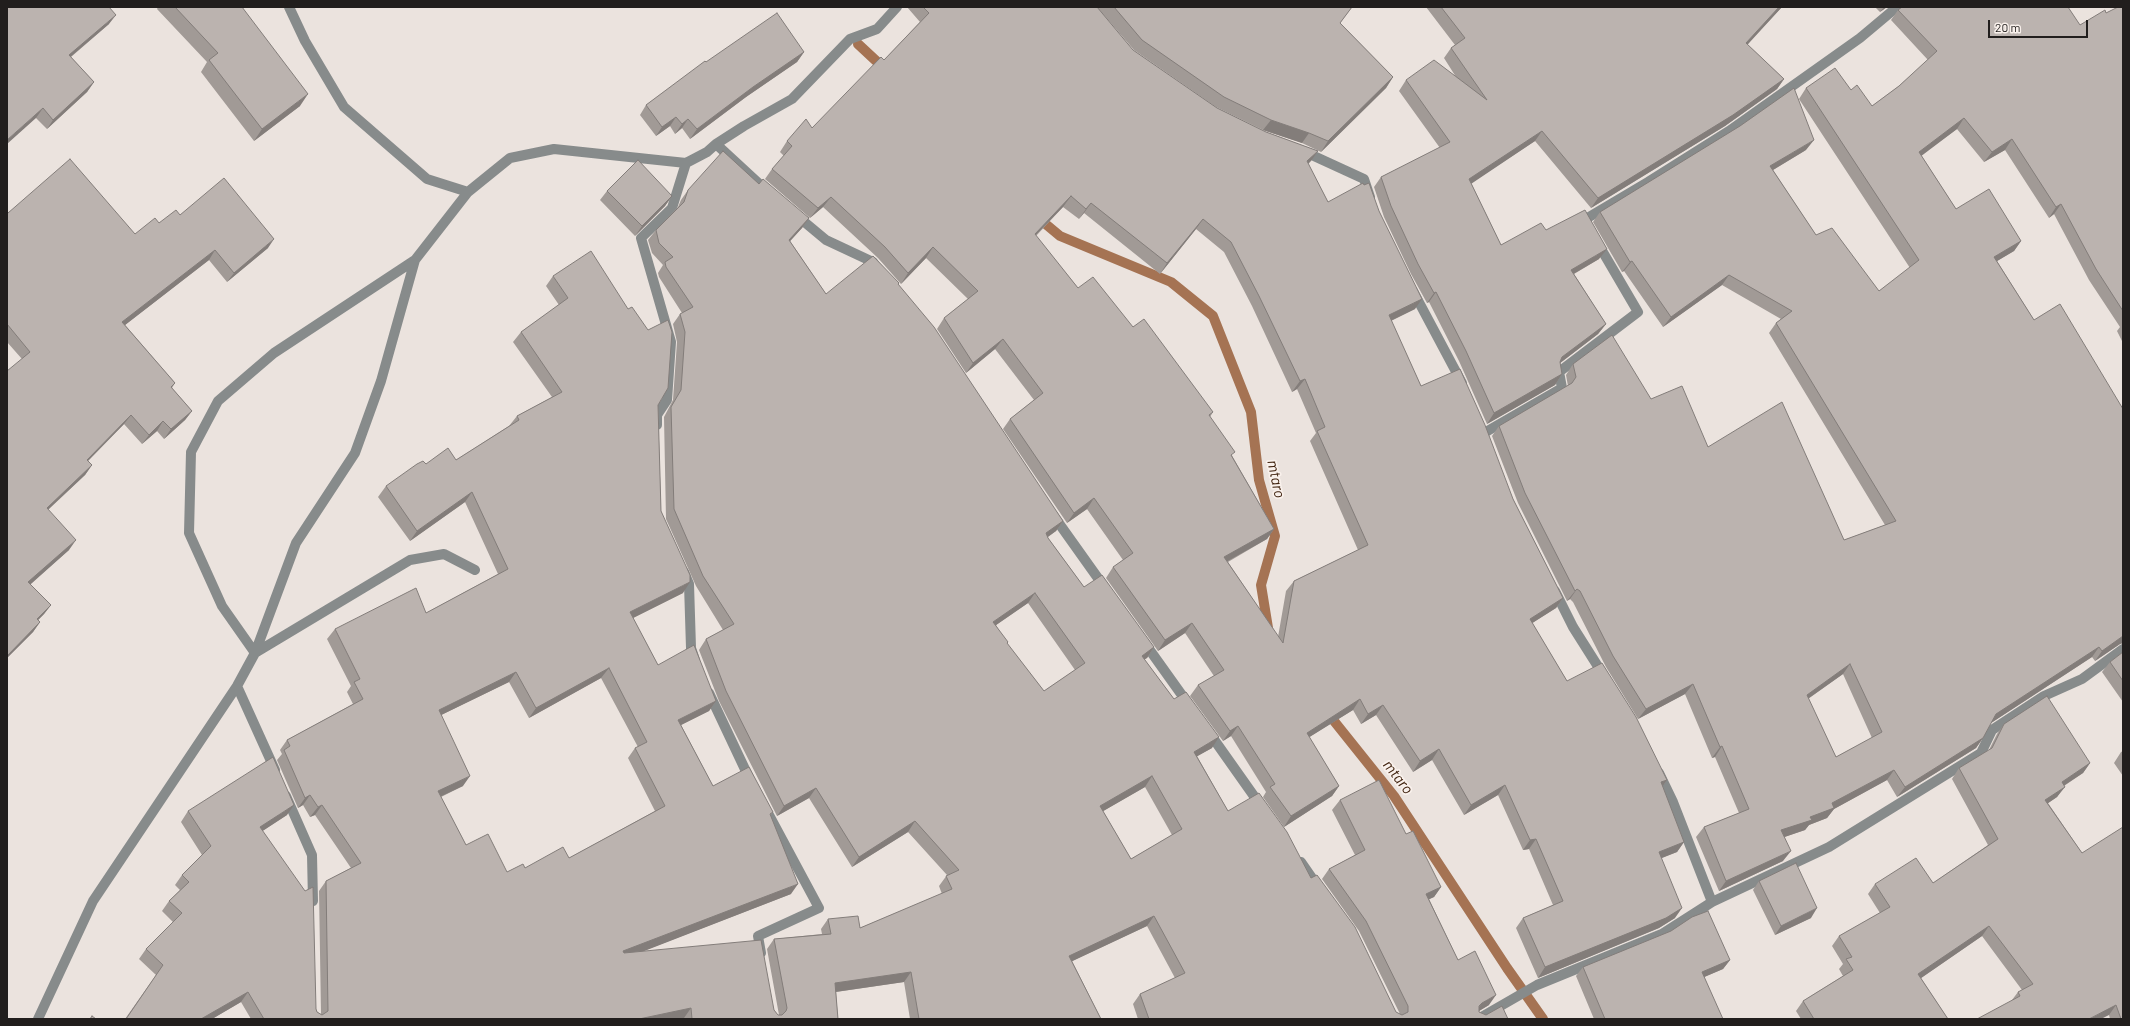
<!DOCTYPE html>
<style>
body{margin:0}
#map{position:relative;width:2130px;height:1026px;overflow:hidden;background:#ebe3de;font-family:Barlow,sans-serif}
canvas{display:block}
.frame{position:absolute;inset:0;border:8px solid #211e1d;pointer-events:none}
.scale{position:absolute;left:1988px;top:20px;width:100px;height:18px;box-sizing:border-box;border:2px solid #211e1d;border-top:0;padding-left:5px;font-size:12px;line-height:14px;white-space:nowrap;color:#211e1d;-webkit-text-stroke:3px #f9f1ec;paint-order:stroke}
</style>
<div id="map">
<canvas width="2130" height="1026"></canvas>
<div class="frame"></div>
<div class="scale">20 m</div>
</div>
<script>
const context = document.querySelector('canvas').getContext('2d');
context.lineJoin = 'round';
const poly = rows => new Path2D(rows.map(r => 'M' + r).join(''));
function stroke(path, color, width, dash) { context.strokeStyle = color; context.lineWidth = width; context.lineCap = dash ? 'butt' : 'round'; context.setLineDash(dash || []); context.stroke(path); }
function fill(path, color) { context.fillStyle = color; context.fill(path, 'evenodd'); }
function write(font, color, halo, rows, align = 'center') {
  context.font = font + ' Barlow,sans-serif'; context.lineWidth = 3.5; context.setLineDash([]); context.textBaseline = 'middle'; context.strokeStyle = halo; context.fillStyle = color; for (const [text, x, y, turn = 0] of rows) {
    context.save(); context.translate(x, y); context.rotate((+turn || 0) * Math.PI / 180); context.textAlign = isNaN(turn) ? turn : align; if (halo) context.strokeText(text, 0, 0); context.fillText(text, 0, 0); context.restore();
  }
}
stroke(poly([
 [858,44,887,71],
 [1036,216,1060,236,1171,282,1213,316,1251,412,1259,480,1275,536,1261,585,1269,634],
 [1326,711,1394,796,1507,968,1543,1019]
]), '#a57353', 10);
stroke(poly([
 [289,7,305,41,344,107,427,179,468,192],
 [716,144,768,192],
 [1303,151,1364,179,1370,197],
 [796,215,826,240,873,262,877,268],
 [1588,227,1584,220,1648,182,1729,131,1860,38,1897,7],
 [415,260,274,353,218,401,191,452,189,533,222,606,255,653,410,560,444,554,475,570],
 [1413,291,1462,383],
 [657,425,657,415,667,400,671,342,641,238,672,208,686,163],
 [1484,433,1562,388,1559,372,1638,312,1597,242],
 [1053,515,1105,588],
 [684,572,689,584,691,648,695,660],
 [1555,591,1573,627,1604,676],
 [1144,642,1189,705],
 [237,686,275,770],
 [709,693,751,782],
 [1208,731,1261,806],
 [1659,773,1673,802,1712,902],
 [286,796,312,855,313,901],
 [1301,862,1319,888],
 [761,953,758,936,819,908,768,813],
 [38,1019,93,901,237,686,255,653,296,543,355,453,381,381,415,260,468,192,510,158,554,149,686,163,707,152,716,144,744,126,792,99,850,39,877,29,897,7],
 [1478,1019,1537,985,1662,934,1712,902,1829,847,1981,753,1992,730,2044,696,2082,679,2123,649]
]), '#878b8b', 10);
fill(poly([
 [7,7,109,24,71,57,94,82,87,92,47,129,36,118],
 [158,7,242,7,300,106,254,141,201,72,207,62,157,9],
 [907,7,1097,7,1133,50,1217,108,1266,132,1318,151,1308,164,1328,202,1379,211,1415,309,1391,321,1421,386,1513,499,1563,598,1556,608,1532,623,1567,681,1667,780,1662,787,1684,842,1677,852,1661,858,1675,918,1659,928,1538,978,1516,928,1523,918,1553,905,1529,849,1523,850,1498,795,1464,815,1432,760,1413,772,1376,715,1361,724,1353,710,1309,737,1339,786,1332,796,1284,827,1263,797,1266,792,1231,736,1223,741,1190,696,1198,685,1214,676,1185,633,1158,651,1106,578,1113,567,1123,560,1087,509,1067,523,1003,429,1010,419,1034,400,995,349,966,373,937,329,944,318,968,299,926,258,901,284,878,258,823,207,810,218,765,179,772,169,784,156,780,152,787,141,812,128,884,60,920,22],
 [1063,207,1079,219,1084,213,1160,274,1196,229,1224,252,1252,306,1292,392,1297,389,1316,433,1310,441,1358,550,1294,581,1286,591,1278,637,1228,562,1267,539,1274,529,1210,417,1213,412,1133,327,1078,288,1036,236],
 [1097,7,1352,7,1340,23,1393,77,1386,88,1321,152,1302,143,1263,130,1216,107,1134,50],
 [1426,7,1782,7,1747,44,1784,79,1777,89,1725,126,1591,208,1535,141,1471,183,1501,245,1546,230,1599,259,1574,274,1606,324,1598,334,1560,363,1562,374,1555,385,1487,424,1459,361,1429,302,1427,303,1411,274,1384,217,1374,187,1381,177,1440,148,1399,91,1406,80,1456,77,1444,58,1451,48,1455,45],
 [1875,7,1887,7,1880,12],
 [2123,7,2123,343,2117,331,2120,327,2089,280,2054,214,2049,218,2005,150,1984,162,1957,129,1921,155,1956,209,2021,241,2014,251,1997,261,2034,320,2123,409,2123,643,2120,644,2095,661,2092,657,1991,723,1983,738,1976,748,1897,797,1887,780,1834,809,1827,818,1809,825,1805,830,1784,837,1783,861,1719,891,1696,837,1704,827,1739,813,1715,757,1712,758,1685,694,1638,719,1606,667,1573,602,1570,599,1567,601,1518,503,1492,436,1499,426,1568,386,1566,375,1573,364,1651,399,1708,447,1844,540,1885,525,1769,333,1776,323,1781,319,1722,285,1663,327,1624,271,1622,272,1593,222,1600,212,1806,150,1773,170,1816,235,1879,291,1910,268,1799,99,1806,88,1851,90,1872,106,1899,86,1928,60,1891,20,1898,10,2080,25,2106,13],
 [1843,674,1872,738,1836,757,1808,699],
 [804,52,797,62,746,97,690,139,682,128,675,134,670,126,656,136,640,115,646,105,706,62],
 [759,184,809,218,802,228,790,241,826,294,898,284,1063,521,1056,531,1048,537,1048,538,1084,587,1154,647,1147,658,1144,659,1174,699,1212,748,1197,756,1228,811,1311,878,1396,1012,1400,1014,1359,931,1322,879,1329,869,1355,855,1332,810,1340,800,1406,834,1441,887,1434,897,1429,899,1458,960,1489,1005,1479,1011,1479,1012,1486,1015,1508,1019,1138,1019,1133,1004,1140,994,1175,978,1147,926,1072,961,1101,1019,910,1019,904,982,836,992,838,1019,684,1019,684,1018,681,1019,251,1019,241,1002,212,1019,125,1019,156,975,139,959,146,949,173,922,162,911,169,901,180,890,175,885,182,875,202,855,181,822,188,811,287,815,262,831,316,1009,317,1012,321,1014,319,891,326,881,351,868,315,815,310,817,303,805,298,808,277,760,282,754,280,750,287,740,353,704,347,692,351,686,327,639,335,629,426,613,498,574,465,502,410,541,378,497,386,486,426,464,456,460,509,426,517,416,552,397,513,342,521,332,559,305,546,286,553,276,658,405,661,511,683,593,633,618,658,665,716,701,709,711,681,725,713,786,773,812,770,816,791,894,643,951,774,1010,778,1015,779,1015,767,949,774,939,822,934,821,929,828,919,860,928,942,894,939,886,947,875,908,832,852,867,809,798,777,816,719,701,699,650,706,639,723,630,696,586,666,519,664,417,673,400,677,342,673,324,680,314,682,313,659,277,658,273,663,265,652,253,648,240,656,230,678,207,681,200,688,190],
 [1028,603,1075,670,1044,691,1007,644,996,625],
 [601,678,638,747,635,748,628,758,655,811,569,858,525,868,507,872,466,845,441,797,463,786,441,715,509,682,529,718],
 [1145,787,1172,835,1131,859,1103,811],
 [607,191,672,196,665,206,635,236,600,200],
 [7,211,8,213,135,234,159,223,180,215,268,248,227,282,209,260,125,325,175,383,172,388,192,411,185,420,164,439,157,431,142,444,124,424,88,461,92,465,85,475,48,510,69,550,30,584,51,605,44,614,38,620,40,622,33,632,7,658,22,359,7,342],
 [2123,652,2123,702,2102,672,2110,662],
 [2004,724,2090,763,2083,773,2064,786,2057,797,2048,803,2082,853,2123,1019,2110,1019,2109,1015,2012,1000,2018,992,2022,990,1982,936,1921,978,1948,1019,1801,1019,1796,1011,1803,1001,1843,976,1839,969,1843,964,1832,946,1839,936,1880,913,1868,894,1875,884,1933,883,1988,845,1952,779,1959,768,1989,750,1997,734],
 [2123,751,2123,776,2114,763,2121,752],
 [1759,881,1811,918,1775,935,1753,890],
 [1730,960,1723,969,1704,977,1722,1019,1594,1019,1576,976,1583,967]
]), '#a19a96');
fill(poly([
 [1779,7,1782,7,1739,54,1746,43],
 [1884,7,1887,7,1880,12],
 [116,15,109,24,62,64,69,55],
 [804,52,797,62,746,97,690,139,697,129,753,87],
 [1393,77,1386,88,1321,152,1328,141],
 [1784,79,1777,89,1725,126,1591,208,1598,198],
 [94,82,87,92,47,129,53,120],
 [308,94,300,106,254,141,262,129],
 [43,108,36,118,7,144,7,140],
 [676,117,670,126,656,136,662,127],
 [1964,118,1957,129,1912,163,1919,152],
 [688,119,682,128,675,134,682,124],
 [1271,120,1309,133,1302,143,1263,130],
 [1542,131,1535,141,1462,190,1469,179],
 [2012,139,2005,150,1984,162,1992,152],
 [1814,140,1806,150,1763,176,1770,166],
 [1318,151,1311,161,1300,172,1307,161],
 [672,196,665,206,635,236,642,226],
 [1071,196,1063,207,1027,244,1035,234],
 [831,197,823,207,810,218,818,208],
 [1091,203,1084,213,1079,219,1086,209],
 [2061,204,2054,214,2049,218,2056,207],
 [809,218,802,228,782,250,789,240],
 [1203,219,1196,229,1160,274,1167,263],
 [274,239,268,248,227,282,234,273],
 [2021,241,2014,251,1987,267,1994,257],
 [933,247,926,258,901,284,908,273],
 [1607,249,1599,259,1563,280,1571,270],
 [215,250,209,260,116,332,122,322],
 [1632,261,1624,271,1622,272,1630,262],
 [1729,275,1722,285,1663,327,1671,317],
 [1436,292,1429,302,1427,303,1434,293],
 [1422,299,1415,309,1382,325,1389,315],
 [1606,324,1598,334,1555,367,1562,357],
 [1003,339,995,349,966,373,973,363],
 [1562,374,1555,385,1487,424,1494,413],
 [1305,379,1297,389,1292,392,1300,381],
 [192,411,185,420,164,439,171,429],
 [131,415,124,424,80,469,87,460],
 [163,421,157,431,142,444,149,435],
 [92,465,85,475,40,517,47,508],
 [472,492,465,502,410,541,417,531],
 [1094,498,1087,509,1067,523,1074,513],
 [1063,521,1056,531,1039,543,1046,533],
 [1274,529,1267,539,1217,567,1224,557],
 [76,540,69,550,22,592,28,582],
 [690,582,683,593,623,623,630,612],
 [1577,589,1570,599,1567,601,1575,591],
 [1035,593,1028,603,986,632,993,622],
 [1563,598,1556,608,1523,629,1530,619],
 [51,605,44,614,30,628,37,619],
 [40,622,33,632,7,658,7,656],
 [1192,623,1185,633,1158,651,1165,640],
 [2123,636,2123,643,2120,644,2095,661,2102,651],
 [1154,647,1147,658,1134,666,1142,656],
 [2099,647,2092,657,1988,725,1996,714],
 [1850,664,1843,674,1799,705,1807,695],
 [609,668,601,678,529,718,536,708],
 [516,672,509,682,431,720,439,710],
 [1693,684,1685,694,1638,719,1646,709],
 [1360,699,1353,710,1300,743,1307,733],
 [716,701,709,711,671,730,678,720],
 [1383,705,1376,715,1361,724,1368,714],
 [1238,726,1231,736,1223,741,1230,731],
 [1219,737,1212,748,1187,762,1194,752],
 [1983,738,1976,748,1897,797,1905,787],
 [1722,746,1715,757,1712,758,1720,747],
 [1439,749,1432,760,1413,772,1420,761],
 [2090,763,2083,773,2054,792,2062,782],
 [1894,770,1887,780,1834,809,1827,818,1809,825,1805,830,1773,841,1781,830,1810,817,1832,803],
 [470,776,463,786,431,801,438,791],
 [1152,776,1145,787,1093,817,1100,806],
 [1667,780,1660,790,1661,782],
 [1505,785,1498,795,1464,815,1471,805],
 [1339,786,1332,796,1284,827,1291,816],
 [2065,787,2057,797,2038,810,2045,800],
 [816,788,809,798,777,816,784,806],
 [310,795,303,805,298,808,305,798],
 [294,805,287,815,252,838,260,827],
 [322,805,315,815,310,817,318,807],
 [915,821,908,832,852,867,859,857],
 [1536,839,1529,849,1523,850,1530,840],
 [1684,842,1677,852,1652,862,1659,852],
 [1791,851,1783,861,1719,891,1726,881],
 [798,884,791,894,616,962,623,951],
 [1441,887,1434,897,1419,904,1426,894],
 [1682,908,1675,918,1659,928,1538,978,1545,967],
 [1817,908,1811,918,1775,935,1781,926],
 [1154,916,1147,926,1062,966,1069,956],
 [1989,926,1982,936,1911,985,1918,974],
 [1730,960,1723,969,1695,981,1702,972],
 [911,972,904,982,828,993,835,983],
 [248,992,241,1002,212,1019,201,1019],
 [1496,995,1489,1005,1474,1014,1482,1003],
 [2116,1005,2109,1015,2101,1019,2089,1019],
 [691,1008,684,1018,681,1019,639,1019]
]), '#837d7a');
const building = poly([
 [7,7,109,7,116,15,69,55,94,82,53,120,43,108,7,140,7,7],
 [175,7,242,7,308,94,262,129,209,60,218,53,175,7],
 [923,7,1097,7,1133,50,1217,108,1266,132,1318,151,1307,161,1328,202,1363,183,1364,185,1369,183,1379,211,1422,299,1389,315,1421,386,1460,369,1485,425,1513,499,1563,598,1530,619,1567,681,1602,663,1636,717,1667,780,1661,782,1684,842,1659,852,1682,908,1666,918,1545,967,1523,918,1563,901,1536,839,1530,840,1505,785,1471,805,1439,749,1420,761,1383,705,1368,714,1360,699,1307,733,1339,786,1291,816,1270,787,1275,784,1238,726,1230,731,1198,685,1224,670,1192,623,1165,640,1113,567,1133,553,1094,498,1074,513,1010,419,1043,393,1003,339,973,363,944,318,978,291,933,247,908,273,885,247,831,197,818,208,772,169,792,146,787,141,806,119,812,128,881,57,884,60,929,13,923,7],
 [1071,196,1086,209,1091,203,1167,263,1203,219,1231,242,1259,296,1300,381,1305,379,1325,427,1317,431,1368,545,1294,581,1283,643,1224,557,1274,529,1231,455,1235,452,1209,415,1213,412,1144,319,1133,327,1093,277,1078,288,1035,234,1071,196],
 [1114,7,1352,7,1340,23,1393,77,1328,141,1309,133,1271,120,1224,97,1142,40,1114,7],
 [1441,7,1779,7,1746,43,1784,79,1733,115,1598,198,1542,131,1469,179,1501,245,1541,223,1546,230,1585,210,1607,249,1571,270,1606,324,1562,357,1560,362,1562,374,1494,413,1466,351,1436,292,1434,293,1418,264,1391,206,1381,177,1450,142,1406,80,1434,60,1487,100,1451,48,1465,38,1441,7],
 [1902,7,2068,7,2080,25,2105,10,2106,13,2118,7,2123,7,2123,311,2096,269,2061,204,2056,207,2012,139,1992,152,1964,118,1919,152,1956,209,1989,189,2021,241,1994,257,2034,320,2060,304,2123,409,2123,636,2102,651,2099,647,1996,714,1983,738,1905,787,1894,770,1832,803,1834,808,1810,817,1812,820,1781,830,1791,851,1726,881,1704,827,1749,809,1722,746,1720,747,1693,684,1646,709,1613,656,1580,591,1577,589,1575,591,1525,493,1499,426,1572,383,1576,377,1573,364,1612,335,1651,399,1682,386,1708,447,1782,402,1844,540,1896,521,1776,323,1792,311,1729,275,1671,317,1632,261,1630,262,1600,212,1740,126,1794,88,1814,140,1770,166,1816,235,1832,228,1879,291,1919,260,1806,88,1835,68,1851,90,1857,85,1872,106,1899,86,1937,51,1898,10,1902,7],
 [1850,664,1882,732,1836,757,1807,695,1850,664],
 [777,13,804,52,753,87,697,129,688,119,682,124,676,117,662,127,646,105,705,61,706,62,777,13],
 [723,151,759,184,763,179,809,218,789,240,826,294,873,256,899,283,898,284,934,327,1063,521,1046,533,1048,538,1084,587,1102,575,1154,647,1142,656,1174,699,1186,692,1219,737,1194,752,1228,811,1259,793,1287,832,1311,878,1317,875,1355,927,1396,1012,1402,1015,1408,1012,1408,1006,1366,921,1329,869,1365,850,1340,800,1379,780,1406,834,1413,831,1441,887,1426,894,1458,960,1475,951,1496,995,1482,1003,1479,1006,1479,1012,1486,1015,1502,1006,1508,1019,1149,1019,1140,994,1185,973,1154,916,1069,956,1101,1019,919,1019,911,972,835,983,838,1019,692,1019,691,1008,639,1019,264,1019,248,992,201,1019,126,1019,163,965,146,949,182,913,169,901,189,882,182,875,211,846,188,811,273,757,294,805,260,827,305,891,313,887,316,1009,317,1012,322,1015,328,1011,326,881,361,863,322,805,318,807,310,795,305,798,284,750,290,746,287,740,363,699,354,682,360,679,335,629,416,588,426,613,508,569,472,492,417,531,386,486,417,464,423,461,426,464,448,448,456,460,519,420,517,416,562,392,521,332,568,298,553,276,591,251,628,309,632,307,648,330,668,320,672,332,668,388,658,405,661,511,690,575,690,582,630,612,658,665,694,645,716,701,678,720,713,786,749,767,773,812,770,814,798,884,623,951,624,953,761,940,774,1010,778,1015,782,1015,786,1011,787,1008,774,939,831,934,828,919,858,916,860,928,952,889,946,876,959,870,915,821,859,857,816,788,784,806,726,691,706,639,734,624,703,576,674,509,671,407,681,390,685,332,680,314,693,307,666,267,665,262,673,257,659,243,656,230,684,202,688,190,723,151],
 [1035,593,1085,663,1044,691,1007,643,1008,642,993,622,1035,593],
 [609,668,647,742,635,748,665,806,569,858,563,847,525,868,523,864,507,872,488,834,466,845,438,791,470,776,439,710,516,672,536,708,609,668],
 [1152,776,1182,829,1131,859,1100,806,1152,776],
 [70,159,135,234,155,218,159,223,176,210,180,215,224,178,274,239,234,273,215,250,122,322,175,383,171,387,192,411,171,429,163,421,149,435,131,415,87,460,92,465,47,508,76,540,28,582,51,605,37,619,40,622,7,656,7,371,30,352,7,324,7,211,8,213,70,159],
 [638,160,672,196,642,226,607,191,638,160],
 [2123,652,2123,681,2110,662,2123,652],
 [2047,696,2090,763,2062,782,2065,787,2045,800,2082,853,2123,827,2123,1019,2121,1019,2116,1005,2089,1019,1977,1019,2020,996,2018,992,2033,984,1989,926,1918,974,1948,1019,1814,1019,1803,1001,1853,970,1846,959,1852,957,1839,936,1890,907,1875,884,1916,858,1933,883,1998,839,1959,768,1992,748,2004,724,2047,696],
 [1796,863,1817,908,1781,926,1759,881,1796,863],
 [1708,911,1730,960,1702,972,1723,1019,1605,1019,1583,967,1671,931,1692,917,1708,911],
 [92,1016,96,1019,90,1019,92,1016]
]);
fill(building, '#bbb3af');
stroke(building, '#837d7a', 1);
write('italic 15px', '#40230f', '#f9f1ec', [
 ["mtaro",1276,479,78],
 ["mtaro",1398,777,52]
]);
</script>
